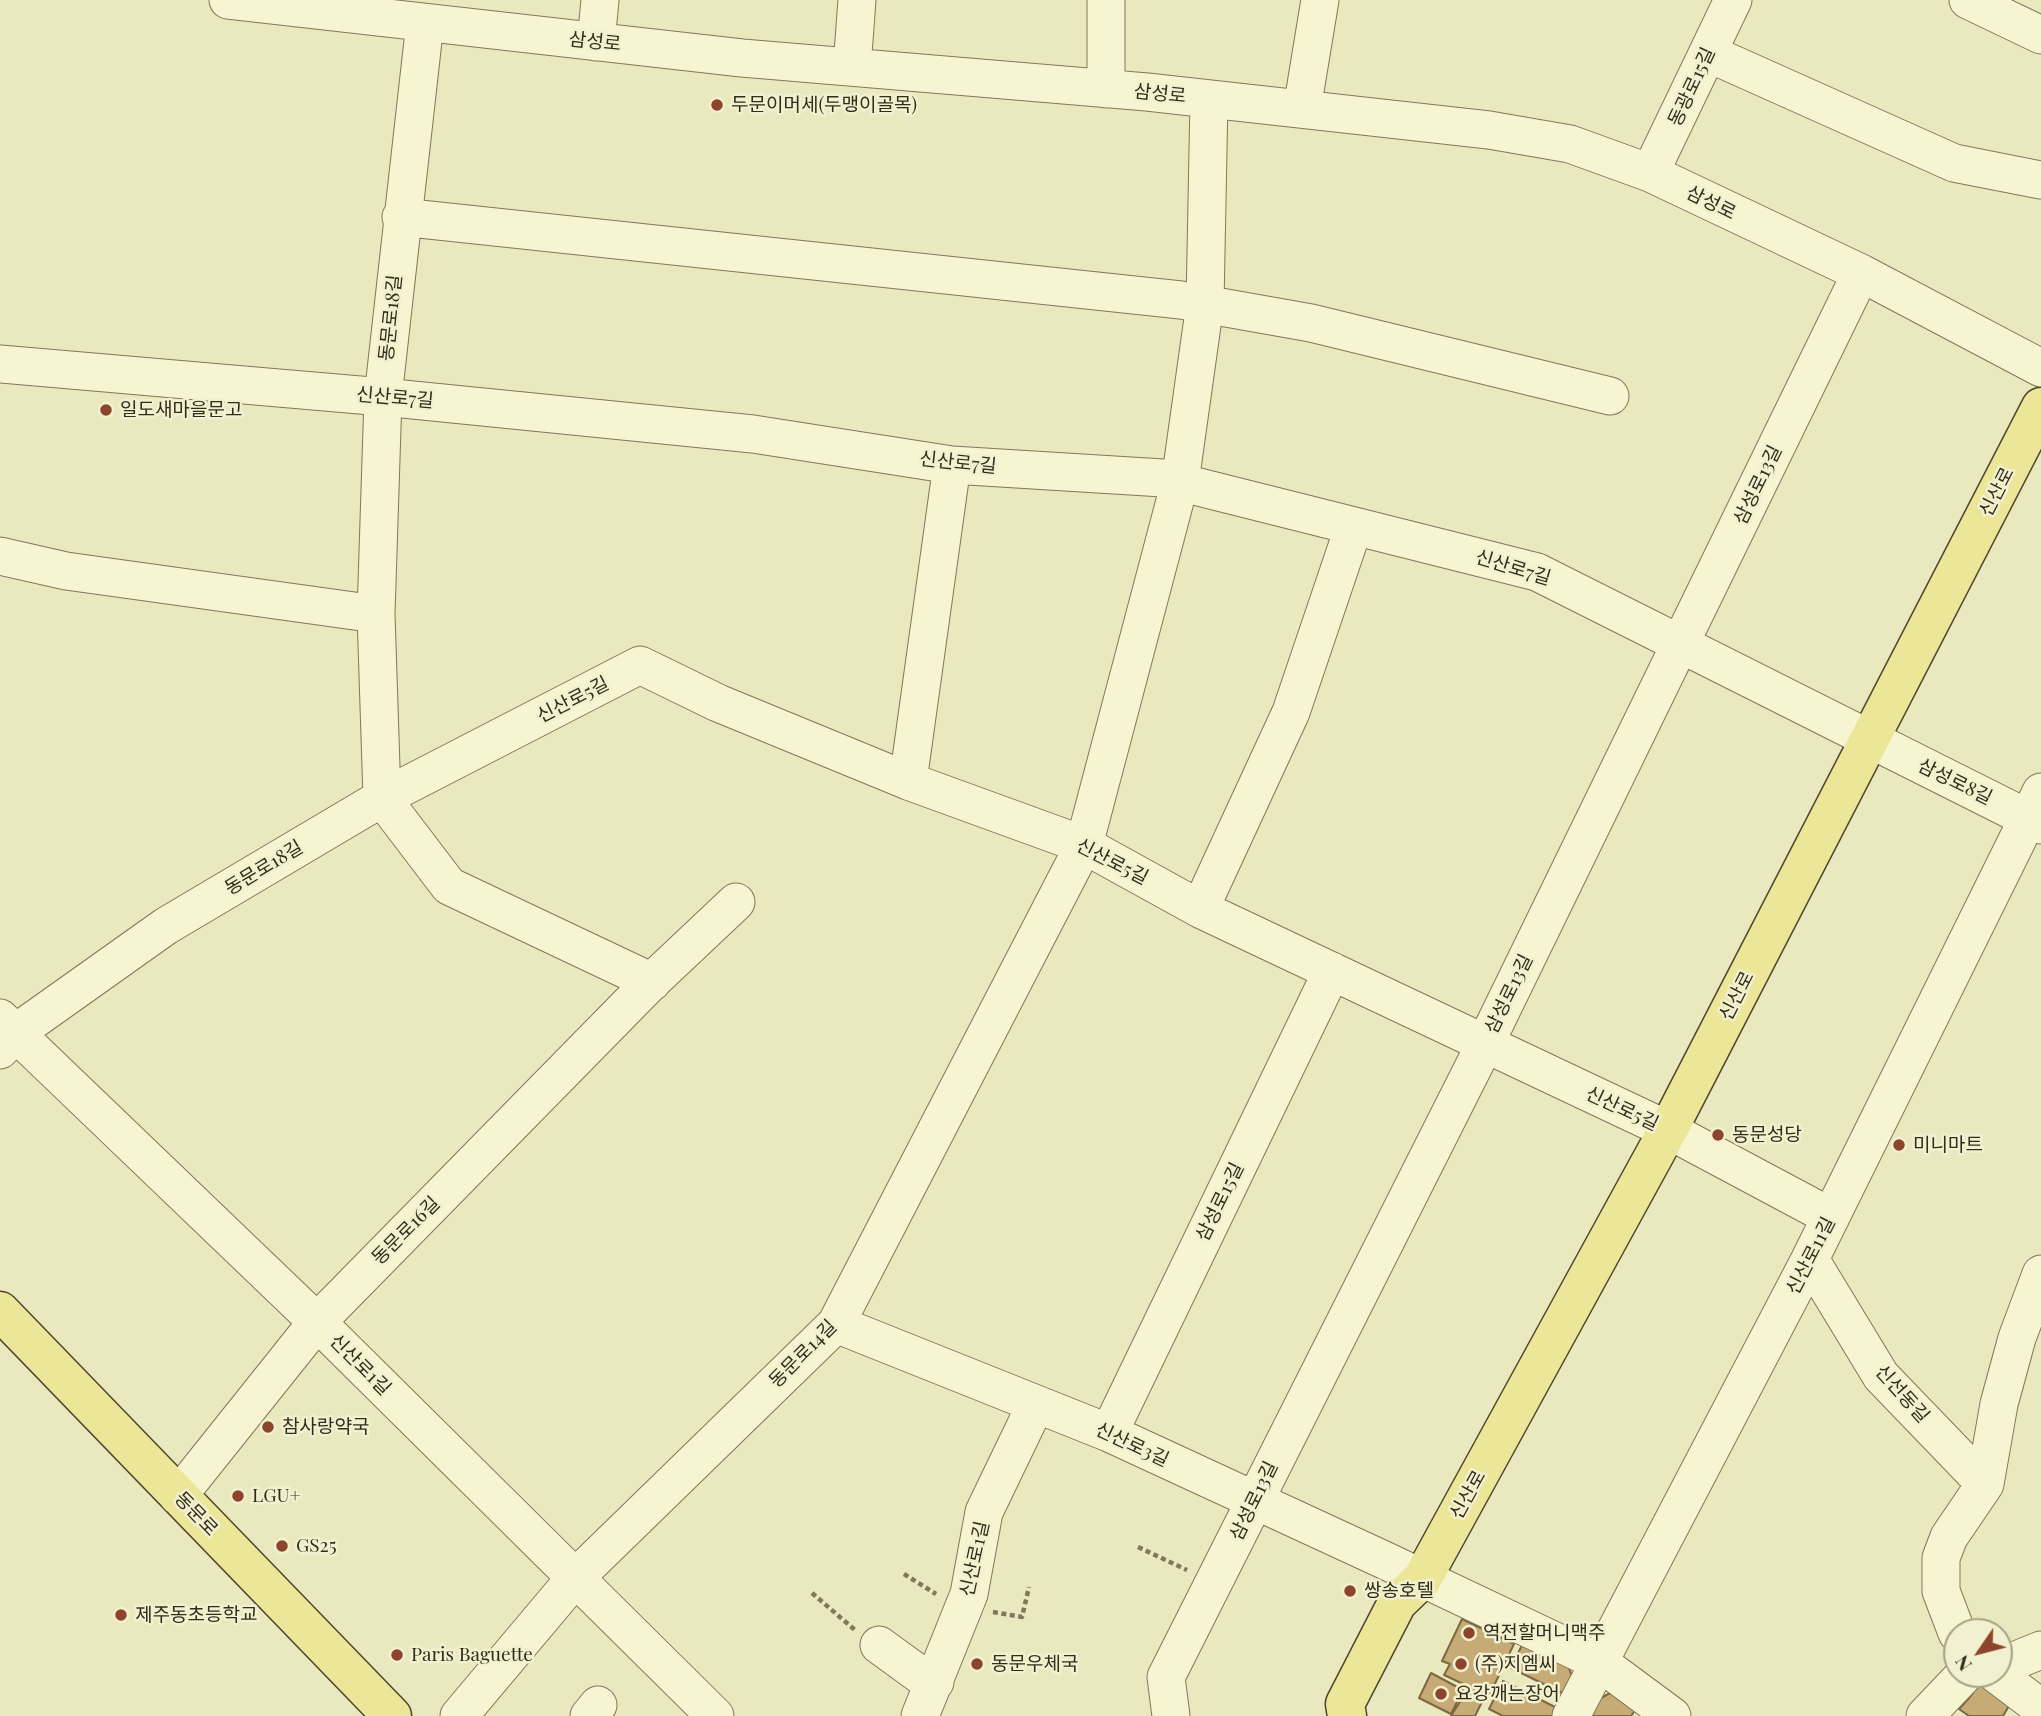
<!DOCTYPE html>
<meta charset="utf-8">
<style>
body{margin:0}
#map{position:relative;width:2041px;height:1716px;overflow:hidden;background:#eae8bf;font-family:"Playfair Display",serif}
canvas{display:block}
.north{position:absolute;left:1943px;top:1618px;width:70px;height:70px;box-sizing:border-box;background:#f2f0ce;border:2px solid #a5a287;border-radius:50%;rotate:235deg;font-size:19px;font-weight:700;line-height:28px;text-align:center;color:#322c1c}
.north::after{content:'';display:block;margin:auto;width:24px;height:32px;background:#8c442d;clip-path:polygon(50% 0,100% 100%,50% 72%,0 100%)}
</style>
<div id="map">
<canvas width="2041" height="1716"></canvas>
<div class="north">N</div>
</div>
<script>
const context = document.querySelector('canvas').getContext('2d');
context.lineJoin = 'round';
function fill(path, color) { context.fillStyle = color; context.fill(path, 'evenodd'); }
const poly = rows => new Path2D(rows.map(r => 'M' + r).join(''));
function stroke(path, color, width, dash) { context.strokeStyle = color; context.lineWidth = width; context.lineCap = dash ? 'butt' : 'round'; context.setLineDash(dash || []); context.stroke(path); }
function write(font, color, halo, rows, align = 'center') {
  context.font = font + ' "Playfair Display","Noto Sans KR",serif'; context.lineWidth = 5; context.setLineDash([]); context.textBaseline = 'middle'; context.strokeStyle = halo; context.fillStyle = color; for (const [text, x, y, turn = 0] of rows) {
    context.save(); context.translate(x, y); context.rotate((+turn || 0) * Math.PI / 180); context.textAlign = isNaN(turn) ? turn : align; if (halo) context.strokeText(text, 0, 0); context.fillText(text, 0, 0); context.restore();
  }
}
const building = poly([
 [1462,1619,1514,1644,1489,1696,1444,1675,1450,1664,1442,1661,1462,1619],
 [1523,1643,1568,1665,1573,1680,1566,1695,1511,1668,1523,1643],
 [1431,1673,1463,1690,1451,1714,1419,1698,1431,1673],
 [1503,1681,1559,1709,1556,1716,1503,1716,1489,1709,1503,1681],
 [1988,1681,2013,1699,2003,1716,1969,1716,1959,1709,1970,1697,1973,1693,1970,1690,1988,1681],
 [1471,1691,1484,1698,1475,1716,1451,1716,1466,1692,1469,1694,1471,1691],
 [1612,1692,1637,1708,1631,1716,1589,1716,1599,1699,1612,1692]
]);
fill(building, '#c6ab77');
stroke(building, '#7e6841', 2);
const minor = poly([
 [228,0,742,58,1147,92,1489,130,1570,144,1650,173,1861,273,2041,368],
 [1968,0,2041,35],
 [596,42,600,0],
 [1708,53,1954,163,2041,180],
 [852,67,857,0],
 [1106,89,1106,0],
 [1302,109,1320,0],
 [1650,173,1733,0],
 [401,217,1181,300,1311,323,1610,396],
 [0,364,383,397,753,434,952,465,1163,478,1537,572,2041,825],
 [0,556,66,571,376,614],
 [908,781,952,465],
 [1200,909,1291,712,1354,526],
 [652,982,449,886,382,798,640,665,718,703,908,781,1084,845,1200,909,1668,1130,1831,1217],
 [0,1018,317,1322,715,1716],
 [0,1050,14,1034,166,926,382,798,376,614,383,397,425,23],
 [1810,1259,1881,1376,1985,1484],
 [836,1324,1109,1433,1384,1560,1599,1662,1672,1716],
 [1109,1433,1332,971],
 [178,1496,317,1322,648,985,736,902],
 [1957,1633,1941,1591,1941,1558,1949,1537,1985,1484,1999,1404,2017,1338,2041,1274],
 [879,1645,927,1680,935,1682],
 [1999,1667,2041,1650],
 [1996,1674,2041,1708],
 [459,1716,576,1577,836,1324,1084,845,1180,482,1205,304,1209,99],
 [589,1716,598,1705],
 [920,1716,969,1594,984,1512,1036,1404],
 [1171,1716,1166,1677,1485,1044,1861,273],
 [1571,1716,1810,1259,2041,792],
 [1925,1716,1965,1674]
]);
const major = poly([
 [0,1311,392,1716],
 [1347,1716,1345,1704,1397,1603,1422,1579,1668,1130,2041,407]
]);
stroke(minor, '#817859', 39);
stroke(major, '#4f452d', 41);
stroke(poly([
 [1138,1547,1187,1570],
 [904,1574,936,1594],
 [812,1593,855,1630],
 [993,1612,1022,1617,1029,1587]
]), '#817859', 4.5, [5, 3.5]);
stroke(minor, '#f6f4d1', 37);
stroke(major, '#ece698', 38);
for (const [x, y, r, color] of [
 [717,105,7,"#8c442d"],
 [106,410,7,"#8c442d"],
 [1718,1135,7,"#8c442d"],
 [1899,1145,7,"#8c442d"],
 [268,1427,7,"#8c442d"],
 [238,1496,7,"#8c442d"],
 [282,1546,7,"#8c442d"],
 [1350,1591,7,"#8c442d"],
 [121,1615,7,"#8c442d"],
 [1469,1633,7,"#8c442d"],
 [397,1655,7,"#8c442d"],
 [977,1664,7,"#8c442d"],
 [1461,1664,7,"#8c442d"],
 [1441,1694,7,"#8c442d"]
]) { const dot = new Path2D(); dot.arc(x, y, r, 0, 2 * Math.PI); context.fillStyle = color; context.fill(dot); stroke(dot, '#f2f0ce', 2.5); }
write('19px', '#322c1c', '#f2f0ce', [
 ["삼성로",595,42,6],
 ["동광로15길",1692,87,-65],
 ["삼성로",1160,94,6],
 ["삼성로",1711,203,26],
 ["동문로18길",391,318,-84],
 ["신산로7길",395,398,5],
 ["신산로7길",958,463,6],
 ["삼성로13길",1758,485,-64],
 ["신산로",1997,492,-63],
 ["신산로7길",1513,568,17],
 ["신산로5길",573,700,-27],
 ["삼성로8길",1955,782,26],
 ["신산로5길",1112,862,27],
 ["동문로18길",264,868,-31],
 ["삼성로13길",1509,994,-64],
 ["신산로",1737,996,-63],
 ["신산로5길",1622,1109,25],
 ["삼성로15길",1220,1202,-64],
 ["동문로16길",406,1231,-45],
 ["신산로11길",1811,1256,-63],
 ["동문로14길",803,1354,-45],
 ["신산로1길",360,1365,45],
 ["신선동길",1902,1394,48],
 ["신산로3길",1132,1445,25],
 ["신산로",1468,1495,-61],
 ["삼성로13길",1254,1501,-64],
 ["동문로",196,1514,46],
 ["신산로1길",975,1559,-78]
]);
write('19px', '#322c1c', '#f2f0ce', [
 ["두문이머세(두맹이골목)",731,105],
 ["일도새마을문고",120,410],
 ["동문성당",1732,1135],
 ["미니마트",1913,1145],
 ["참사랑약국",282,1427],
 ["LGU+",252,1496],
 ["GS25",296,1546],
 ["쌍송호텔",1364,1591],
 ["제주동초등학교",135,1615],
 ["역전할머니맥주",1483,1633],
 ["Paris Baguette",411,1655],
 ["동문우체국",991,1664],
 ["(주)지엠씨",1475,1664],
 ["요강깨는장어",1455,1694]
], 'left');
</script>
